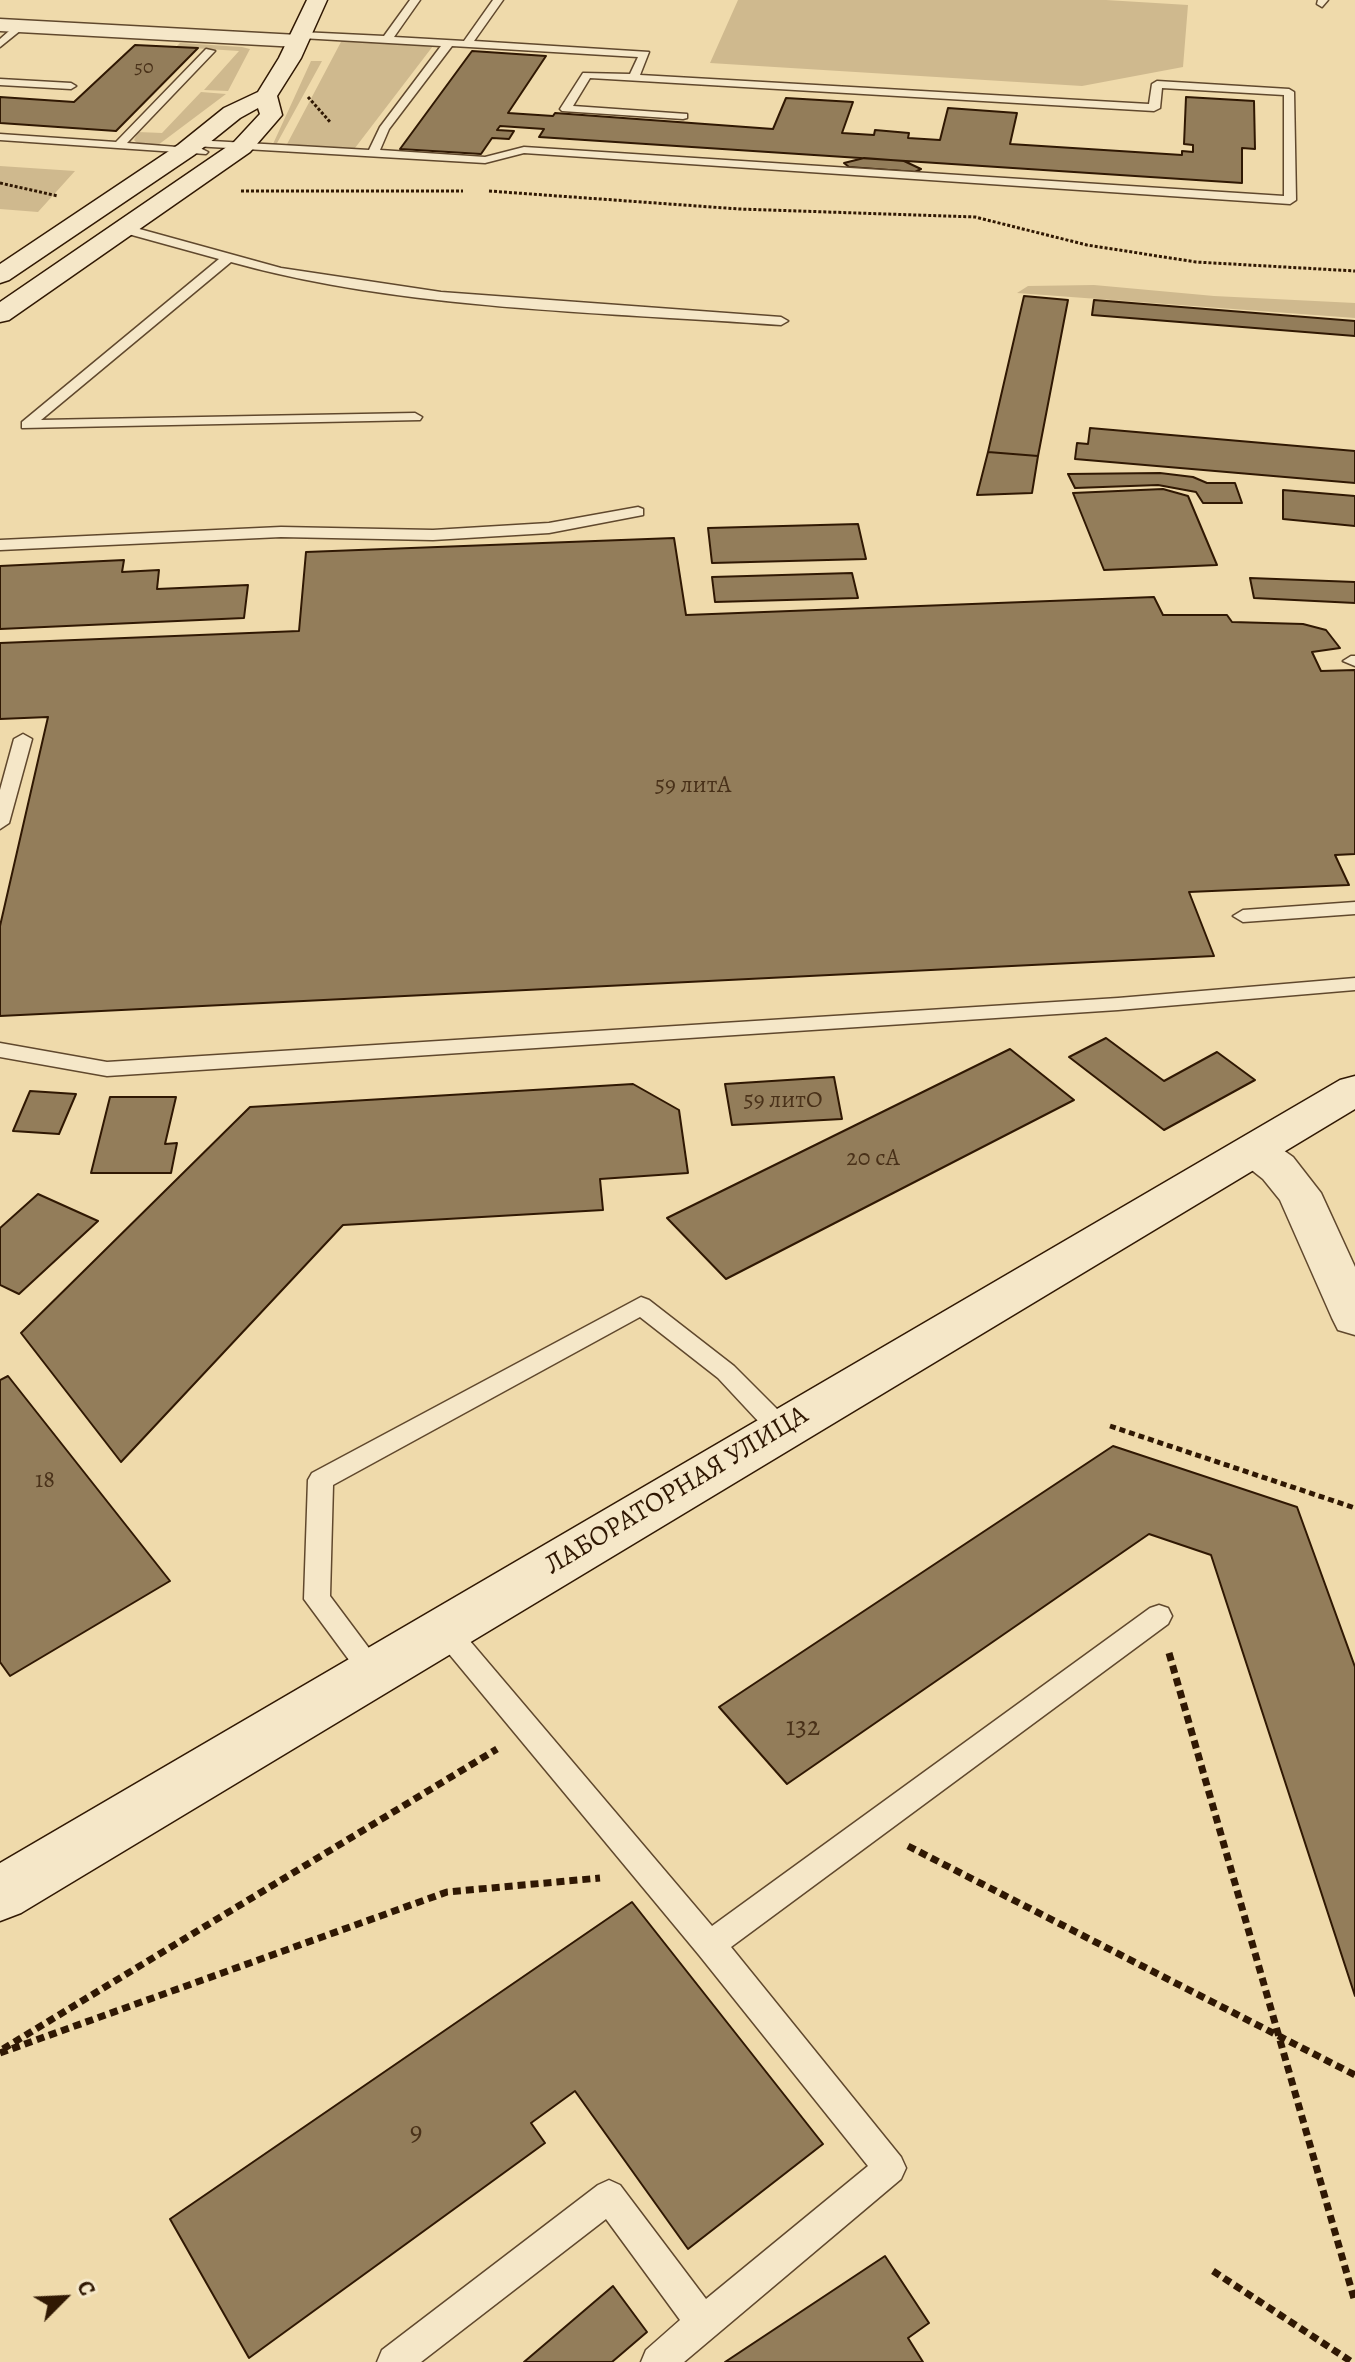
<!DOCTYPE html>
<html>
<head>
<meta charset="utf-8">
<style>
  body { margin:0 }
  #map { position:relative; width:1355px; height:2362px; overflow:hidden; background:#efdaab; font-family:Alegreya,serif }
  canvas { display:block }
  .north { position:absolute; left:24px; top:2258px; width:80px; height:80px; -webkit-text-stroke:6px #f5e7c8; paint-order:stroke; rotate:66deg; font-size:22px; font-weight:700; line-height:32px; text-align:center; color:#301803 }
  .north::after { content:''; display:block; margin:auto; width:28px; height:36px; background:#301803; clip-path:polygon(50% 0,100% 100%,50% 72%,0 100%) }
</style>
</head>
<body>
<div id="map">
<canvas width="1355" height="2362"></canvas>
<div class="north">С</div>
</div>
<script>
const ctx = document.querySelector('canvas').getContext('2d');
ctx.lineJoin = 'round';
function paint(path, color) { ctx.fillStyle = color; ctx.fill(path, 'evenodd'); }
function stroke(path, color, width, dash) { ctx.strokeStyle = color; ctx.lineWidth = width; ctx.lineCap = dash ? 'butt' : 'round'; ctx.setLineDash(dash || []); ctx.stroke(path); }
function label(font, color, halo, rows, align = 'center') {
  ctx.font = font + ' Alegreya,serif'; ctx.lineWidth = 8; ctx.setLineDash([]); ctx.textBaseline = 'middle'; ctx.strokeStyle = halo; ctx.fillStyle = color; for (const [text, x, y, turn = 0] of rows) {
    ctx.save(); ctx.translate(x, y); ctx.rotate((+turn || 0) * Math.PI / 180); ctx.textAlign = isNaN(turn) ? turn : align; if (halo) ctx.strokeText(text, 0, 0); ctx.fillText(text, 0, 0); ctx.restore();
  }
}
paint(new Path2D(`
  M 738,0 L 1106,0 L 1188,5 L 1183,67 L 1082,86 L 710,63 Z
  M 342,40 L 433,46 L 355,148 L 286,146 Z
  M 180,43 L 242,47 L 250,49 L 228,91 L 204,90 L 239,51 L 176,47 Z
  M 311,61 L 322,61 L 276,145 L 273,144 Z
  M 201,92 L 226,94 L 158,145 L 137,143 L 134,140 L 138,132 L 162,133 Z
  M 0,166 L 75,171 L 38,212 L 0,209 Z
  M 1094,285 L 1214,296 L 1355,303 L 1355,318 L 1017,293 L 1028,286 Z`), '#cfb98e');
const building = new Path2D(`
  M 135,45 L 198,48 L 116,131 L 0,123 L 0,97 L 74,102 Z
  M 472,51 L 546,56 L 508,113 L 553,116 L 555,113 L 773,129 L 786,98 L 853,102 L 842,133 L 874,135 L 875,130 L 909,133 L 908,138 L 940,140 L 948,108 L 1017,113 L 1010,144 L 1182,155 L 1182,151 L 1193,152 L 1193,145 L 1184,144 L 1186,97 L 1254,101 L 1255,149 L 1242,148 L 1242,183 L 539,137 L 544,129 L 500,126 L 497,130 L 514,131 L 509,139 L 492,138 L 481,154 L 400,149 Z
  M 864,158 L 904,161 L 921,169 L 915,172 L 849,167 L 844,163 Z
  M 1024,296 L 1068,300 L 1038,456 L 988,452 Z
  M 1094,300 L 1355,321 L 1355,336 L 1092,315 Z
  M 1090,428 L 1355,451 L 1355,483 L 1075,459 L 1077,443 L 1088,444 Z
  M 988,452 L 1038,456 L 1032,493 L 977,495 Z
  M 1160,473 L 1193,477 L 1207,483 L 1235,483 L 1242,503 L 1203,503 L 1196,492 L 1158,485 L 1075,488 L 1068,474 Z
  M 1163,489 L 1188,496 L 1217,565 L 1104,570 L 1073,493 Z
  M 1283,490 L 1355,496 L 1355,526 L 1283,519 Z
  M 858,524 L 866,559 L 712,563 L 708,528 Z
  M 674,538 L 686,615 L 1154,597 L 1163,615 L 1227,615 L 1232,622 L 1303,624 L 1326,630 L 1340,648 L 1312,652 L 1321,671 L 1355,670 L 1355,854 L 1335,855 L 1349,885 L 1189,892 L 1214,956 L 0,1016 L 0,926 L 48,717 L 0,719 L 0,643 L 299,631 L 306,552 Z
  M 124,560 L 122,572 L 159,570 L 157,589 L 248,585 L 244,618 L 0,629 L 0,566 Z
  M 852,573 L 858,598 L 715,602 L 712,577 Z
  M 1250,578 L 1355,582 L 1355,603 L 1254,598 Z
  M 1106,1038 L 1164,1081 L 1217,1052 L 1255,1080 L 1164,1130 L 1069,1057 Z
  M 1010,1049 L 1074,1100 L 726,1279 L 667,1218 Z
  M 834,1077 L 842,1119 L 732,1125 L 725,1084 Z
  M 633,1084 L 679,1110 L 688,1173 L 600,1179 L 603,1210 L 343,1225 L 121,1462 L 21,1333 L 250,1107 Z
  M 30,1091 L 76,1094 L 59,1134 L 13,1131 Z
  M 110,1097 L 176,1097 L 165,1144 L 177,1143 L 171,1173 L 91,1173 Z
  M 38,1194 L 98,1221 L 19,1294 L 0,1285 L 0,1228 Z
  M 8,1376 L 170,1581 L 10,1676 L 0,1662 L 0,1380 Z
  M 1113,1446 L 1297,1507 L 1355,1667 L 1355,1996 L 1211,1555 L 1149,1534 L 787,1784 L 719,1707 Z
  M 632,1902 L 823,2144 L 688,2249 L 575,2091 L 531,2123 L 545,2143 L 249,2358 L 170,2219 Z
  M 885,2256 L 929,2323 L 908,2338 L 923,2362 L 725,2362 Z
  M 613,2286 L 647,2332 L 612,2362 L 524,2362 Z`);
paint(building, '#937d5a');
stroke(building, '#301803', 2);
const lane = new Path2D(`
  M 410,0 L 420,0 L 394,37 L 464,41 L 493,0 L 503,0 L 474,41 L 649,52 L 640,75 L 1149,104 L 1152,84 L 1157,81 L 1289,89 L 1294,92 L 1296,200 L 1290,204 L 524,153 L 485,163 L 194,146 L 188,143 L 194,140 L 369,150 L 380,127 L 441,46 L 301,38 L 296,35 L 301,32 L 384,36 ZM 452,46 L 638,57 L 630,74 L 583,73 L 560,109 L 562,111 L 683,119 L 687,118 L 687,114 L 573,106 L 590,78 L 1154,111 L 1160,108 L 1162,88 L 1284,95 L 1284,196 L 524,147 L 485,157 L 380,150 L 389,129 Z
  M 1318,0 L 1328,0 L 1322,7 L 1317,4 Z
  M 17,24 L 26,26 L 0,47 L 0,39 Z
  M 206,49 L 215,51 L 127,143 L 202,149 L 208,152 L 206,154 L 0,140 L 0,134 L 116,142 Z
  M 0,79 L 71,83 L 76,86 L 71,89 L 0,85 Z
  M 125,225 L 281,268 L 441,292 L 781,317 L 788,321 L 781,325 C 603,312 402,310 231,262 L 41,420 L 415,413 L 422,417 L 420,420 L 22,428 L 22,422 L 219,259 L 121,232 L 119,229 Z
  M 638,507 L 643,509 L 643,515 L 549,533 L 433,540 L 281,537 L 0,550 L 0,540 L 281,527 L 433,530 L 549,523 Z
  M 1351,656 L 1355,656 L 1355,666 L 1343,661 Z
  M 23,734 L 32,739 L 9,823 L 0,829 L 0,790 L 14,739 Z
  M 1355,902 L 1355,914 L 1243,922 L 1233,916 L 1243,910 Z
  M 1355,978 L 1355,990 L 1118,1010 L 107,1076 L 0,1057 L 0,1043 L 107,1062 L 1118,998 Z
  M 641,1297 L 649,1300 L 734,1366 L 790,1422 L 793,1429 L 790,1436 L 781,1438 L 772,1436 L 718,1378 L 640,1317 L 333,1485 L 330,1596 L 386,1671 L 383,1679 L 373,1682 L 363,1679 L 304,1599 L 308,1480 L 312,1473 Z
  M 1159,1605 L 1168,1608 L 1172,1616 L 1168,1624 L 731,1947 L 901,2157 L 906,2168 L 901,2179 L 684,2362 L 641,2362 L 646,2350 L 680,2320 L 606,2219 L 421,2362 L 377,2362 L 382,2350 L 598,2185 L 609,2180 L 620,2185 L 706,2299 L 868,2166 L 699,1955 L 435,1637 L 431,1629 L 435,1621 L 444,1618 L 453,1621 L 712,1926 L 1150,1608 Z`);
const street = new Path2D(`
  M 0,19 L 298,35 L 308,41 L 298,47 L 0,31 Z
  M 1254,1135 L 1269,1140 L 1293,1157 L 1321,1193 L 1355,1267 L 1355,1335 L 1338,1330 L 1332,1318 L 1280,1200 L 1263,1179 L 1239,1160 L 1232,1150 L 1239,1140 Z`);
const secondary = new Path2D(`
  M 307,0 L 327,0 L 301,58 L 277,96 L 282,115 L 250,152 L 9,320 L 0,322 L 0,302 L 234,142 L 260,114 L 258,108 L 240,118 L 194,155 L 9,280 L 0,283 L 0,264 L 178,145 L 224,108 L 258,92 L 279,58 Z
  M 1355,1076 L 1355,1109 L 21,1913 L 0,1921 L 0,1863 L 1340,1080 Z`);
stroke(lane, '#60482d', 3);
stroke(street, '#60482d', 3);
stroke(secondary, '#301803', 3);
stroke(new Path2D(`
  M 308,97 L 331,123
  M 0,183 L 58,196
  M 241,191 L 463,191
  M 489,191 L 739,209 L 975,217 L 1087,245 L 1196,262 L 1355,271`), '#301803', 3, [3, 2]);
stroke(new Path2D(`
  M 1110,1426 L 1355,1508`), '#301803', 5, [6, 4]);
stroke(new Path2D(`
  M 1169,1653 L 1355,2302
  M 908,1846 L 1355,2075
  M 3,2049 L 497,1749
  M 0,2053 L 447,1892 L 600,1878
  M 1213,2271 L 1352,2362`), '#301803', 7, [8, 5]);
paint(lane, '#f5e7c8');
paint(street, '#f5e7c8');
paint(secondary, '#f5e7c8');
label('20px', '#493119', null, [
  ["50",144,68]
]);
label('24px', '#493119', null, [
  ["59 литА",693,786],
  ["59 литО",783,1101],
  ["20 сА",873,1159],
  ["18",45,1481]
]);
label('28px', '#301803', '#f5e7c8', [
  ["ЛАБОРАТОРНАЯ УЛИЦА",677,1491,-31]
]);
label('28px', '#493119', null, [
  ["132",803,1728],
  ["9",416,2133]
]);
</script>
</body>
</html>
